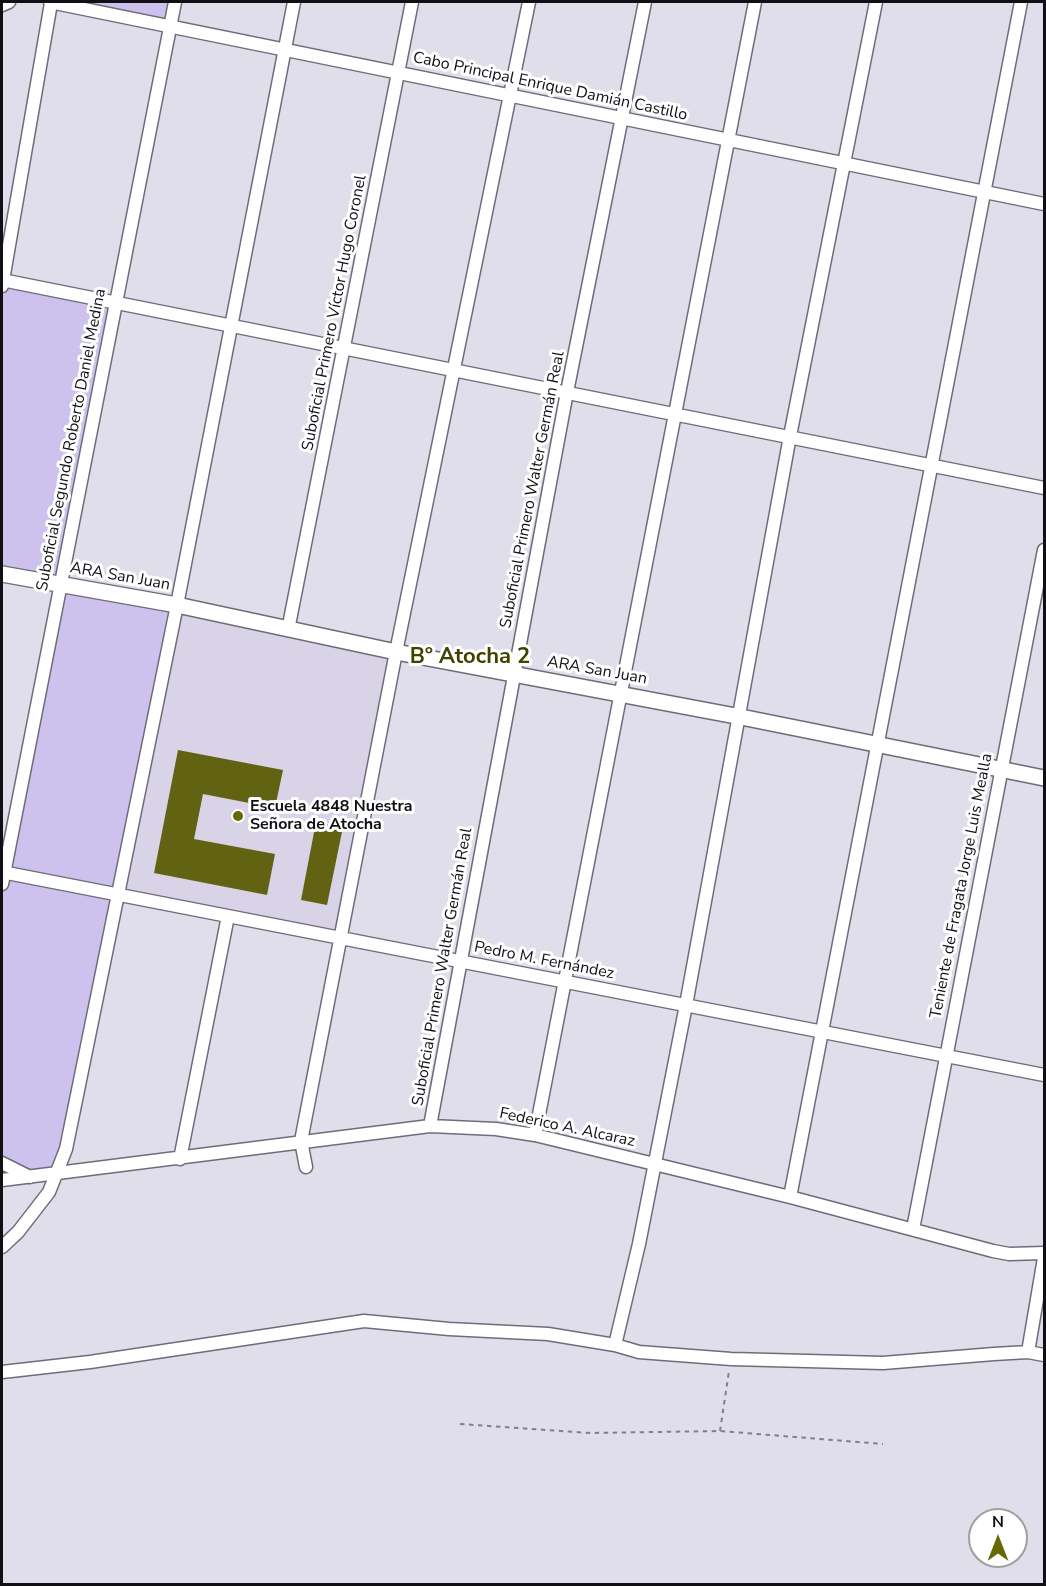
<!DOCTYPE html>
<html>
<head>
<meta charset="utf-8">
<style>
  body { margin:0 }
  #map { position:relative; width:1046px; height:1586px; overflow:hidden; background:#e1deeb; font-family:"Nunito Sans",sans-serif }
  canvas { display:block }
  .frame { position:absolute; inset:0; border:3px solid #100f13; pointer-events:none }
  .north { position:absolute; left:968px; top:1508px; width:60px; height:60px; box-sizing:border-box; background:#fff; border:2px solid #9f9fa1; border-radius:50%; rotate:0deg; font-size:16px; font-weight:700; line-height:24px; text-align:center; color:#100f13 }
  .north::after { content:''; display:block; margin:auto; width:21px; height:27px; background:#676804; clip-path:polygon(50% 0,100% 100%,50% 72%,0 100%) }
</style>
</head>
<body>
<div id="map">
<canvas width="1046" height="1586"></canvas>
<div class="frame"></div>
<div class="north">N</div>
</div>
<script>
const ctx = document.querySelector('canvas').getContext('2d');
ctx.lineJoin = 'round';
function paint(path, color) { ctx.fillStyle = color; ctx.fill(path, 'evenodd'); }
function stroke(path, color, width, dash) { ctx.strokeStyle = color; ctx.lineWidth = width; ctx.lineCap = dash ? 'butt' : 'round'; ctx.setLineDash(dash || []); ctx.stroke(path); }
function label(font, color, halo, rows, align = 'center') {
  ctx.font = font + ' "Nunito Sans",sans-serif'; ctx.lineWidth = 6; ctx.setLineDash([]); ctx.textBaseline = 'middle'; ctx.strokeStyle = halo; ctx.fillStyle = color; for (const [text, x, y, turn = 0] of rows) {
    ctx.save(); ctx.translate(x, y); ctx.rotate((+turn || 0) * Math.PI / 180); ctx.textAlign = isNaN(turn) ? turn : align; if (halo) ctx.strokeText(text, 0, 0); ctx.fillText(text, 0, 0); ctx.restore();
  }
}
paint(new Path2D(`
  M 180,609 L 392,654 L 341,938 L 118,893 Z`), '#d8d3e7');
paint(new Path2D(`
  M 50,2 L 174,2 L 171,28 Z
  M 4,282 L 113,305 L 60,583 L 2,573 L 2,294 Z
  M 61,585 L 177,605 L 56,1173 L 30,1177 L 2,1163 L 2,884 Z`), '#cdc2ee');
paint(new Path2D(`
  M 178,750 L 283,770 L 275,808 L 203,794 L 194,839 L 275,854 L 267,895 L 154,873 Z
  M 316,822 L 343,827 L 327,905 L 301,900 Z`), '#626312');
const minor = new Path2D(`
  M 50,2 L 1044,204
  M 2,5 L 9,2
  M 2,280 L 1044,488
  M 2,286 L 51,3
  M 288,630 L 412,2
  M 2,872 L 1044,1075
  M 2,884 L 175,2
  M 430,1126 L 567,392 L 645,2
  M 535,1135 L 755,2
  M 180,1159 L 228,916
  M 2,1163 L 30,1177
  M 306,1167 L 301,1141 L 396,652 L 529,2
  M 2,1180 L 430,1126 L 496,1129 L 535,1135 L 790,1197 L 993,1251 L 1009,1254 L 1044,1253
  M 790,1197 L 1021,2
  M 913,1229 L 1044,550
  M 2,1247 L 18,1232 L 49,1192 L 66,1149 L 177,605 L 294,2
  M 615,1345 L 639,1244 L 686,1005 L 790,436 L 876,2
  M 1028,1352 L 1044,1258
  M 2,1372 L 90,1362 L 364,1321 L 449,1329 L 548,1334 L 615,1345 L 639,1352 L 731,1359 L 883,1363 L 994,1354 L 1028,1352 L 1044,1355`);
const tertiary = new Path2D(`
  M 2,574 L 177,605 L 396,652 L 741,717 L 1044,778`);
stroke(minor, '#6f6c77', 15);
stroke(tertiary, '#6f6c77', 18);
stroke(new Path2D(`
  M 460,1424 L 590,1433 L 720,1431 L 883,1444
  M 720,1431 L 729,1371`), '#817f88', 2, [4.5, 4.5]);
stroke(minor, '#fff', 12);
stroke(tertiary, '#fff', 15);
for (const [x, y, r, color] of [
  [238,816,6,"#676804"]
]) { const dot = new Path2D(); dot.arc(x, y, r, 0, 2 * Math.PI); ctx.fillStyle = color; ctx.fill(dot); stroke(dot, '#fff', 2); }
label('16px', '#100f13', '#fff', [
  ["Cabo Principal Enrique Damián Castillo",550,87,12],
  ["Suboficial Primero Víctor Hugo Coronel",335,313,-79],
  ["Suboficial Segundo Roberto Daniel Medina",72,440,-79],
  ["Suboficial Primero Walter Germán Real",533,490,-79],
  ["ARA San Juan",120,577,10],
  ["ARA San Juan",597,671,10],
  ["Teniente de Fragata Jorge Luis Mealla",962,886,-79],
  ["Pedro M. Fernández",544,961,11],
  ["Suboficial Primero Walter Germán Real",443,967,-80],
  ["Federico A. Alcaraz",567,1128,12]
]);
label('bold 16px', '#100f13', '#fff', [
  ["Escuela 4848 Nuestra",250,807],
  ["Señora de Atocha",250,825]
], 'left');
label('bold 22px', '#414200', '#fff', [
  ["Bº Atocha 2",470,658]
]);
</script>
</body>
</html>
